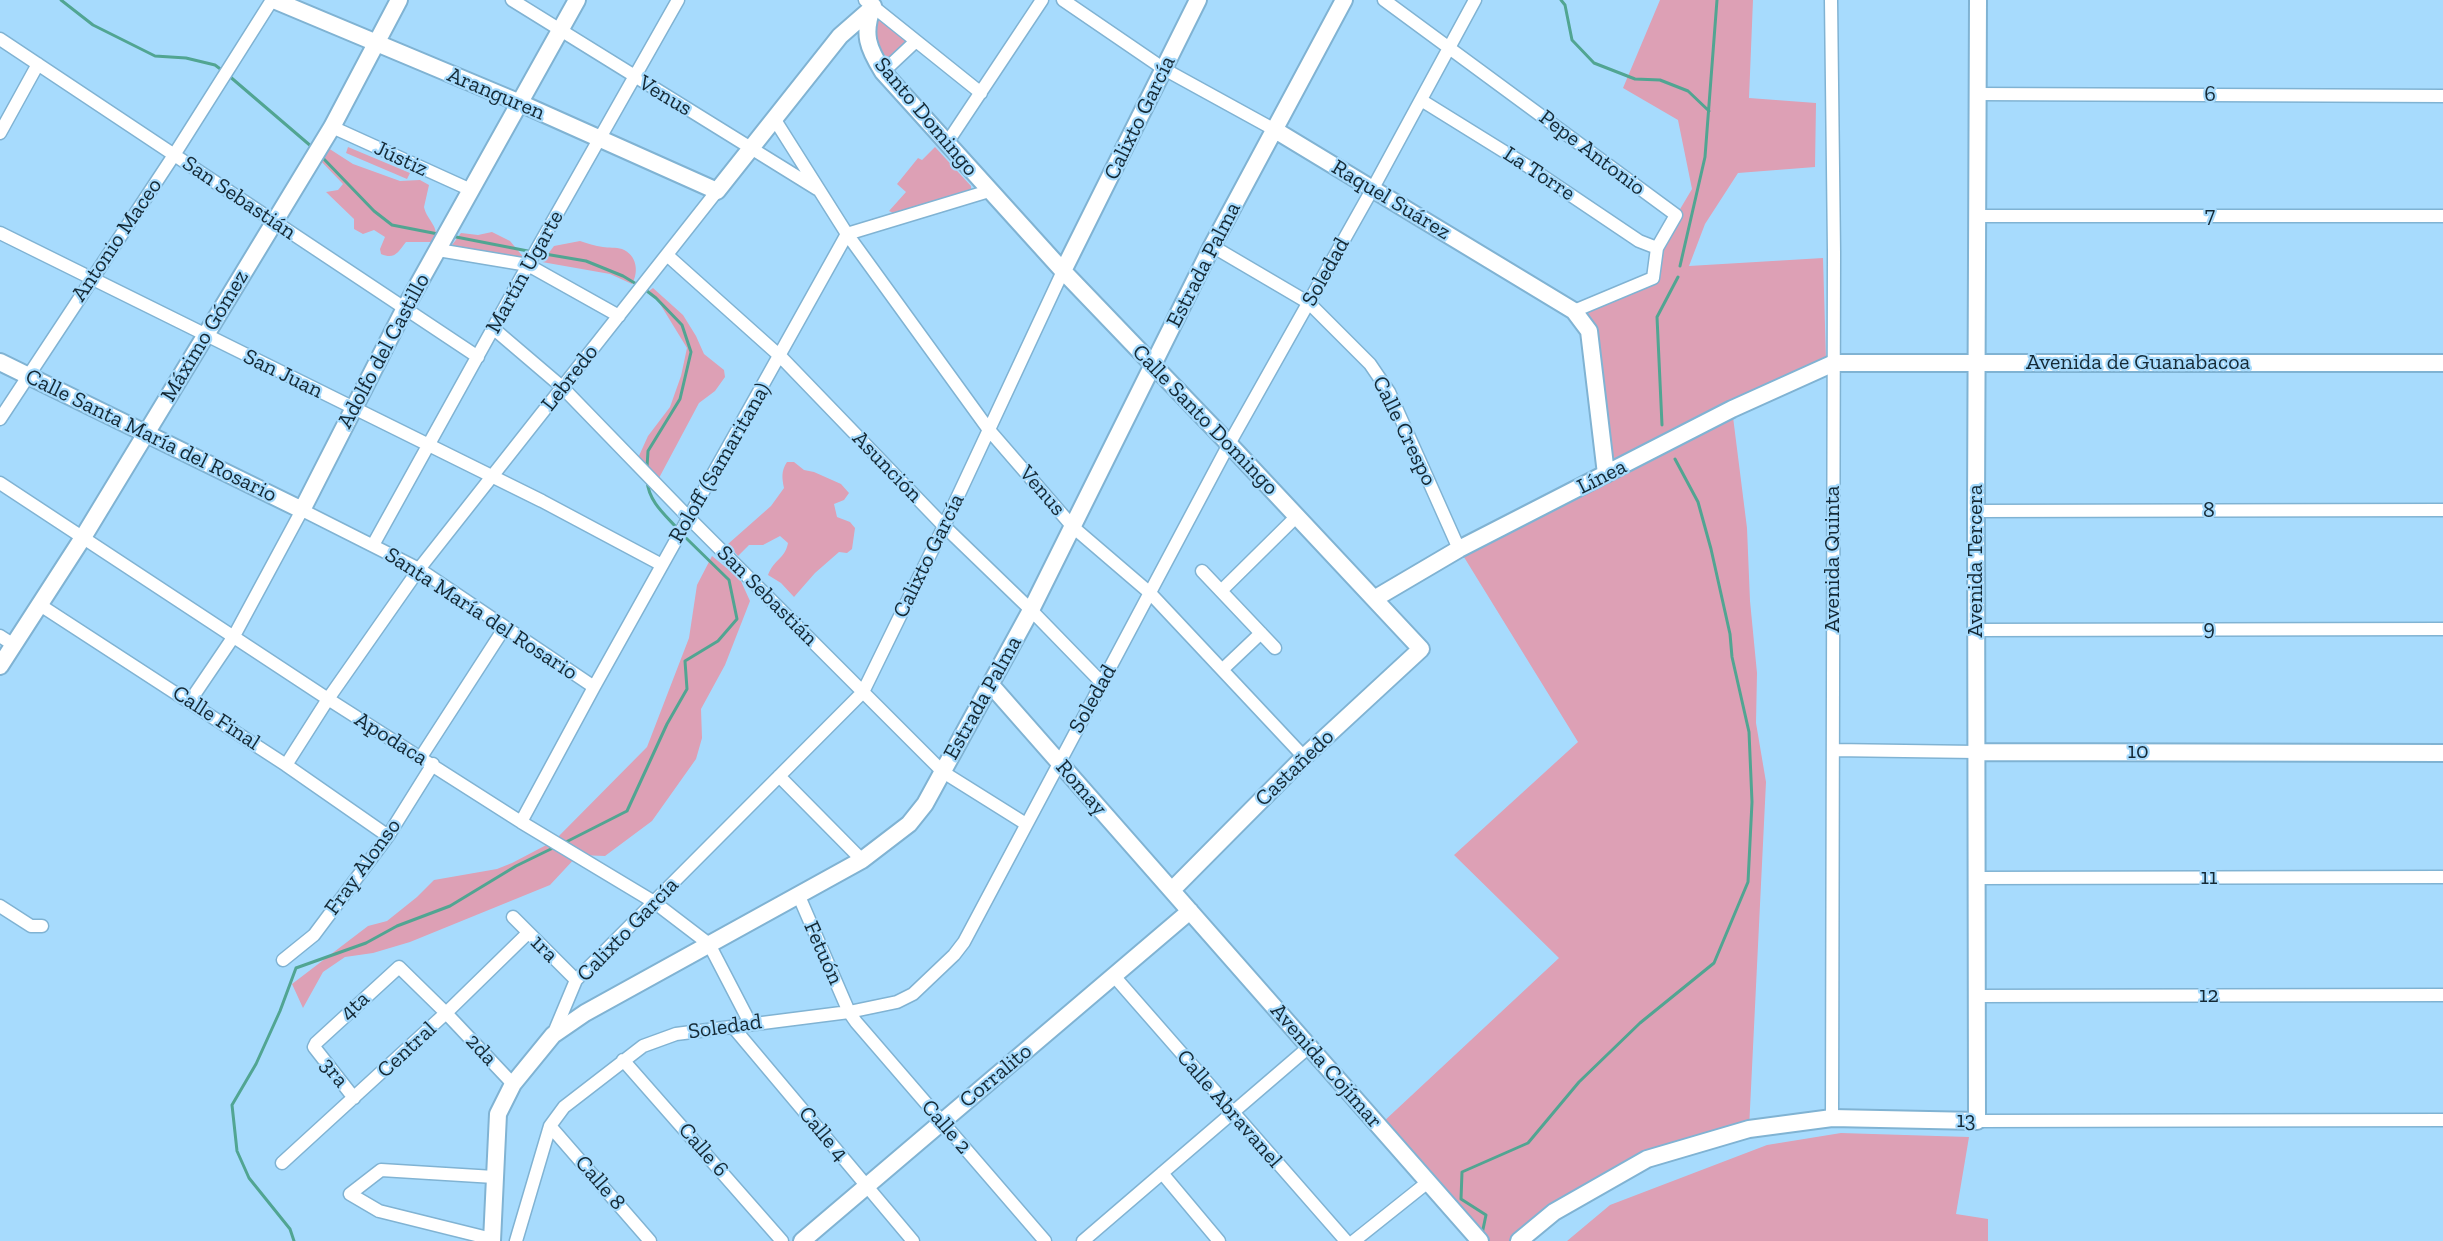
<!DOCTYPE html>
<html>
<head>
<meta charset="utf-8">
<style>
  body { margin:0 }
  canvas { display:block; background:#a7dbfd }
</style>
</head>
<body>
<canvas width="2443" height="1241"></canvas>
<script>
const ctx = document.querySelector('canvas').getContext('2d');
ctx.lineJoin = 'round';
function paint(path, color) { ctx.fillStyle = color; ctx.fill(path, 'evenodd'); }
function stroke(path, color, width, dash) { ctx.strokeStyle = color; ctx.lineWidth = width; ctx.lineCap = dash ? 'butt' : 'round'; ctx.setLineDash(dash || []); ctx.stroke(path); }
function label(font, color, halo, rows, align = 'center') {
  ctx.font = font + ' "Zilla Slab",serif'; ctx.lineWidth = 4.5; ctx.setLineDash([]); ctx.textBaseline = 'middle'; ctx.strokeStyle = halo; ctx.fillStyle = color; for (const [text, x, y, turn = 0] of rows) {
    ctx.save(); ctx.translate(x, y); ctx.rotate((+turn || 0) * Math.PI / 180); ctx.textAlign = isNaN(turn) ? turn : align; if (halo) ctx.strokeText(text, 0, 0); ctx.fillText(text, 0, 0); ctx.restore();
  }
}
paint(new Path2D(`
  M 1660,0 L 1753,0 L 1749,98 L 1816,103 L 1815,167 L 1738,173 L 1705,224 L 1689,266 L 1823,258 L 1826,360 L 1732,409 L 1747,528 L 1750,601 L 1757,673 L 1756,723 L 1766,782 L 1749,1129 L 1647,1159 L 1515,1241 L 1490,1241 L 1382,1123 L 1559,958 L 1454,855 L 1578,742 L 1459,549 L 1606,474 L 1593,330 L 1574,311 L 1653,278 L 1657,248 L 1692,189 L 1678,120 L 1623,88 Z
  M 878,18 L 907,42 L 884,65 L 873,33 Z
  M 325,146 L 353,164 L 400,181 L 420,180 L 429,185 L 424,207 C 427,221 441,227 434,242 L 406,242 C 398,252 395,260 381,254 L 380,249 L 385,237 L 374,230 L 363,234 L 354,229 L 354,219 L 326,192 L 338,190 L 343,184 L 318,158 Z
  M 348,147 L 410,173 L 407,179 L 346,153 Z
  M 935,147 L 971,186 L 971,192 L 893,213 L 889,211 L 906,192 L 897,184 L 918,158 L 922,160 Z
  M 492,232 L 510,241 L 525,259 L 452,245 L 461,233 L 478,235 Z
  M 580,241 C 587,243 595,246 603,247 C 608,248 616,247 622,249 C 637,255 639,272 632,284 L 610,274 L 542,262 L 554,246 Z
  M 653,288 L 683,315 L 696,336 L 704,354 L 724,370 L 725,377 L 715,391 L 699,403 L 659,478 L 638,458 L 648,436 L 670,407 L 681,376 L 687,348 L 657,299 L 649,291 Z
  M 787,462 L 794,462 L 804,470 L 814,472 L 841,484 L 849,493 L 844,500 L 834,504 L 837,517 L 850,522 L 855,528 L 852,549 L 847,553 L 839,552 L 815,573 L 794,597 L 781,583 L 768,575 C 774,559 785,559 788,543 L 780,536 L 763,545 L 749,545 L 738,556 L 728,544 L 771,506 L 784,488 C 782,478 781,471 787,462 Z
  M 712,556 L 740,579 L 750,601 L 725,665 L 701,709 L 702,738 L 696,759 L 652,821 L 605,856 L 578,855 L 550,885 L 410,942 L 373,953 L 345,957 L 323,972 L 303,1008 L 292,984 L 368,926 L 387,921 L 417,897 L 434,880 L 497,869 L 512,863 L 554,841 L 647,747 L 689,638 L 697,585 Z
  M 1841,1133 L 1969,1137 L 1956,1214 L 1988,1219 L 1988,1241 L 1567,1241 L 1610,1205 L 1767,1145 Z`), '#dda0b5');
stroke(new Path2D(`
  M 61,0 L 93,25 L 155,56 L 186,58 L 215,65 L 223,71
  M 1561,0 L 1565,5 L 1572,40 L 1594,63 L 1635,79 L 1660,80 L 1688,91 L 1709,111
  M 228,75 L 312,147
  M 321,156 L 374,211 L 392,225 L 438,234
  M 451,236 L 533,252
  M 539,253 L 586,261 L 623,276 L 638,285
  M 1680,266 L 1705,157 L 1717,0
  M 643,288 L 656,298 L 682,325 L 691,352 L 680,399 L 648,451 L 647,467
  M 1662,425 L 1657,317 L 1678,277
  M 647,481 C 649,501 663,513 676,527
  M 564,843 L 627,811 L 667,724 L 687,689 L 685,661 L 718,641 L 737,619 L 729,580 L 684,536
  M 1482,1234 L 1486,1215 L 1461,1199 L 1462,1172 L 1528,1143 L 1579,1082 L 1640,1023 L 1714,963 L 1748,882 L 1752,802 L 1749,732 L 1732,657 L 1730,634 L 1711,549 L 1698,502 L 1675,459
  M 294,1241 L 290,1229 L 249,1178 L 237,1151 L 232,1105 L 256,1064 L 280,1011 L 296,968 L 366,943 L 397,926 L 450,906 L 516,866 L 555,847`), '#51a592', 3);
const street = new Path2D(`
  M 512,0 L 817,189
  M 865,0 L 981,93
  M 1063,0 L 1164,69 L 1275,130
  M 1384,0 L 1676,215 L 1657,248 L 1653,278 L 1574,311
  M 1831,0 L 1834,252 L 1832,1118
  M 0,39 L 478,357
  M 883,72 L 916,41
  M 1978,94 L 2443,96
  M 1421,100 L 1529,167 L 1639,241 L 1657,248
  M 775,120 L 847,234 L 989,430 L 1073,527 L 1150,593 L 1304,757
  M 332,127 L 471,190
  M 0,133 L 38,64
  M 947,143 L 1042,0
  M 1977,216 L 2443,216
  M 0,233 L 542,501 L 662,565
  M 1212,246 L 1309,303 L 1370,364 L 1389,392 L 1459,549
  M 438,250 L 528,265 L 619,316
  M 667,255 L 781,357 L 944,526 L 1031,610 L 1102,683
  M 494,329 L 562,387 L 689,518 L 943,772 L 1026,824
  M 0,419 L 174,155 L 272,0
  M 0,483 L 328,699 L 521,822 L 654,902 L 709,944 L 750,1023
  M 1976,511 L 2443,510
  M 373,545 L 537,249 L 678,0
  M 1202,571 L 1275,648
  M 1221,591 L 1297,516
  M 40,605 L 286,765 L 388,836
  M 1976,630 L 2443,629
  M 0,636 L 14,645
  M 1223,669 L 1261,633
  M 190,701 L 234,636 L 302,510 L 419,569 L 594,687
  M 1833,750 L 1976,752
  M 421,757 L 505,627
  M 286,765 L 328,699 L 419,569 L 717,191
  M 779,776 L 862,860
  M 521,822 L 594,687 L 847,234 L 989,191
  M 1976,878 L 2443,877
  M 798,894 L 849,1012 L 856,1022 L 1045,1241
  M 0,906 L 31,926 L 42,926
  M 513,917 L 576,980
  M 283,960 L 314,935 L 388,836 L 433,764
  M 1114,976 L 1346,1241
  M 1976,996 L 2443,995
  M 733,1027 L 913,1241
  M 553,1035 L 576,980 L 863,692 L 944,526 L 1063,271
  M 623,1060 L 782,1241
  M 354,1098 L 314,1047 L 316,1043 L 399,967 L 446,1013 L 513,1084
  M 1977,1121 L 2443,1120
  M 550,1126 L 650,1241
  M 282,1163 L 446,1013 L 528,933
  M 1162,1173 L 1219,1241
  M 492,1239 L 379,1211 L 350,1194 L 381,1170 L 494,1177
  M 516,1241 L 550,1126 L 564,1107 L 643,1046 L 676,1034 L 849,1012 L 897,1002 L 913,994 L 954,955 L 964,942 L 1229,444 L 1373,188 L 1475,0
  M 1083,1241 L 1309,1047
  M 1354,1241 L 1428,1182`);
const secondary = new Path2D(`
  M 274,0 L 520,103 L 717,191 L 840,36 L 872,8
  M 873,6 C 862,34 868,48 883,72 L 1063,271 L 1229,444 L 1421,649 L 1304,757 L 1172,890
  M 1275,130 L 1574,311 L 1589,331 L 1606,474
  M 1063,271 L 1198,0
  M 0,362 L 302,510 L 405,308 L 577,0
  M 1374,599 L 1459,549 L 1732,409 L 1834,363 L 2443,363
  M 0,666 L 82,539 L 332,127 L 399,0
  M 991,685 L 1480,1241
  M 1976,752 L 2443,753
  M 492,1241 L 498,1114 L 513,1084 L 553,1035 L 585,1013 L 862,860 L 909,824 L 925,804 L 1031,610 L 1212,246 L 1344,0
  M 802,1241 L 1190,911
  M 1519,1241 L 1554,1212 L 1647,1159 L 1749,1129 L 1832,1118 L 1977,1121 L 1976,511 L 1978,0`);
stroke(street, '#80b3d3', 15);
stroke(secondary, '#80b3d3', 20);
stroke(street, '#fff', 12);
stroke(secondary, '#fff', 16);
label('22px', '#142935', '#a7dbfd', [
  ["Aranguren",496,94,23],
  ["6",2210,95],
  ["Venus",665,96,31],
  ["Santo Domingo",926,117,50],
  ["Calixto García",1140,118,-64],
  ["Pepe Antonio",1592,153,37],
  ["Jústiz",401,159,25],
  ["La Torre",1539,174,33],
  ["San Sebastián",239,198,34],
  ["Raquel Suárez",1391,200,31],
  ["7",2210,216],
  ["Antonio Maceo",117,240,-56],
  ["Estrada Palma",1204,265,-63],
  ["Martín Ugarte",525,272,-61],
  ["Soledad",1326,272,-61],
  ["Máximo Gómez",205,336,-59],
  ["Adolfo del Castillo",384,351,-62],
  ["Avenida de Guanabacoa",2138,363],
  ["San Juan",283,374,26],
  ["Lebredo",570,378,-52],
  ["Calle Santo Domingo",1205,420,46],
  ["Calle Crespo",1404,431,64],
  ["Calle Santa María del Rosario",151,436,26],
  ["Roloff (Samaritana)",720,463,-60],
  ["Asunción",887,467,46],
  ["Línea",1602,477,-27],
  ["Venus",1042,491,49],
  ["8",2209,511],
  ["Calixto García",929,556,-64],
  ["Avenida Quinta",1833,559,-90],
  ["Avenida Tercera",1976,561,-90],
  ["San Sebastián",767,596,45],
  ["Santa María del Rosario",481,614,33],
  ["9",2209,629],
  ["Estrada Palma",983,698,-61],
  ["Soledad",1093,699,-61],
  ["Calle Final",216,718,33],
  ["Apodaca",391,739,32],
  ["10",2138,752],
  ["Castañedo",1295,768,-44],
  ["Romay",1081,788,49],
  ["Fray Alonso",363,867,-54],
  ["11",2209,878],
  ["Calixto García",628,930,-46],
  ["1ra",544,949,45],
  ["Fetuón",823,953,66],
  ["12",2209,996],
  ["4ta",355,1006,-43],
  ["Soledad",725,1027,-8],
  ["Central",407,1050,-43],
  ["2da",481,1050,47],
  ["Avenida Cojímar",1326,1066,49],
  ["3ra",334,1073,51],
  ["Corralito",996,1076,-40],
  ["Calle Abravanel",1229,1109,49],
  ["13",1966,1121],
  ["Calle 2",946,1127,49],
  ["Calle 4",823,1134,50],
  ["Calle 6",703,1150,49],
  ["Calle 8",600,1183,49]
]);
</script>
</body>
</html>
